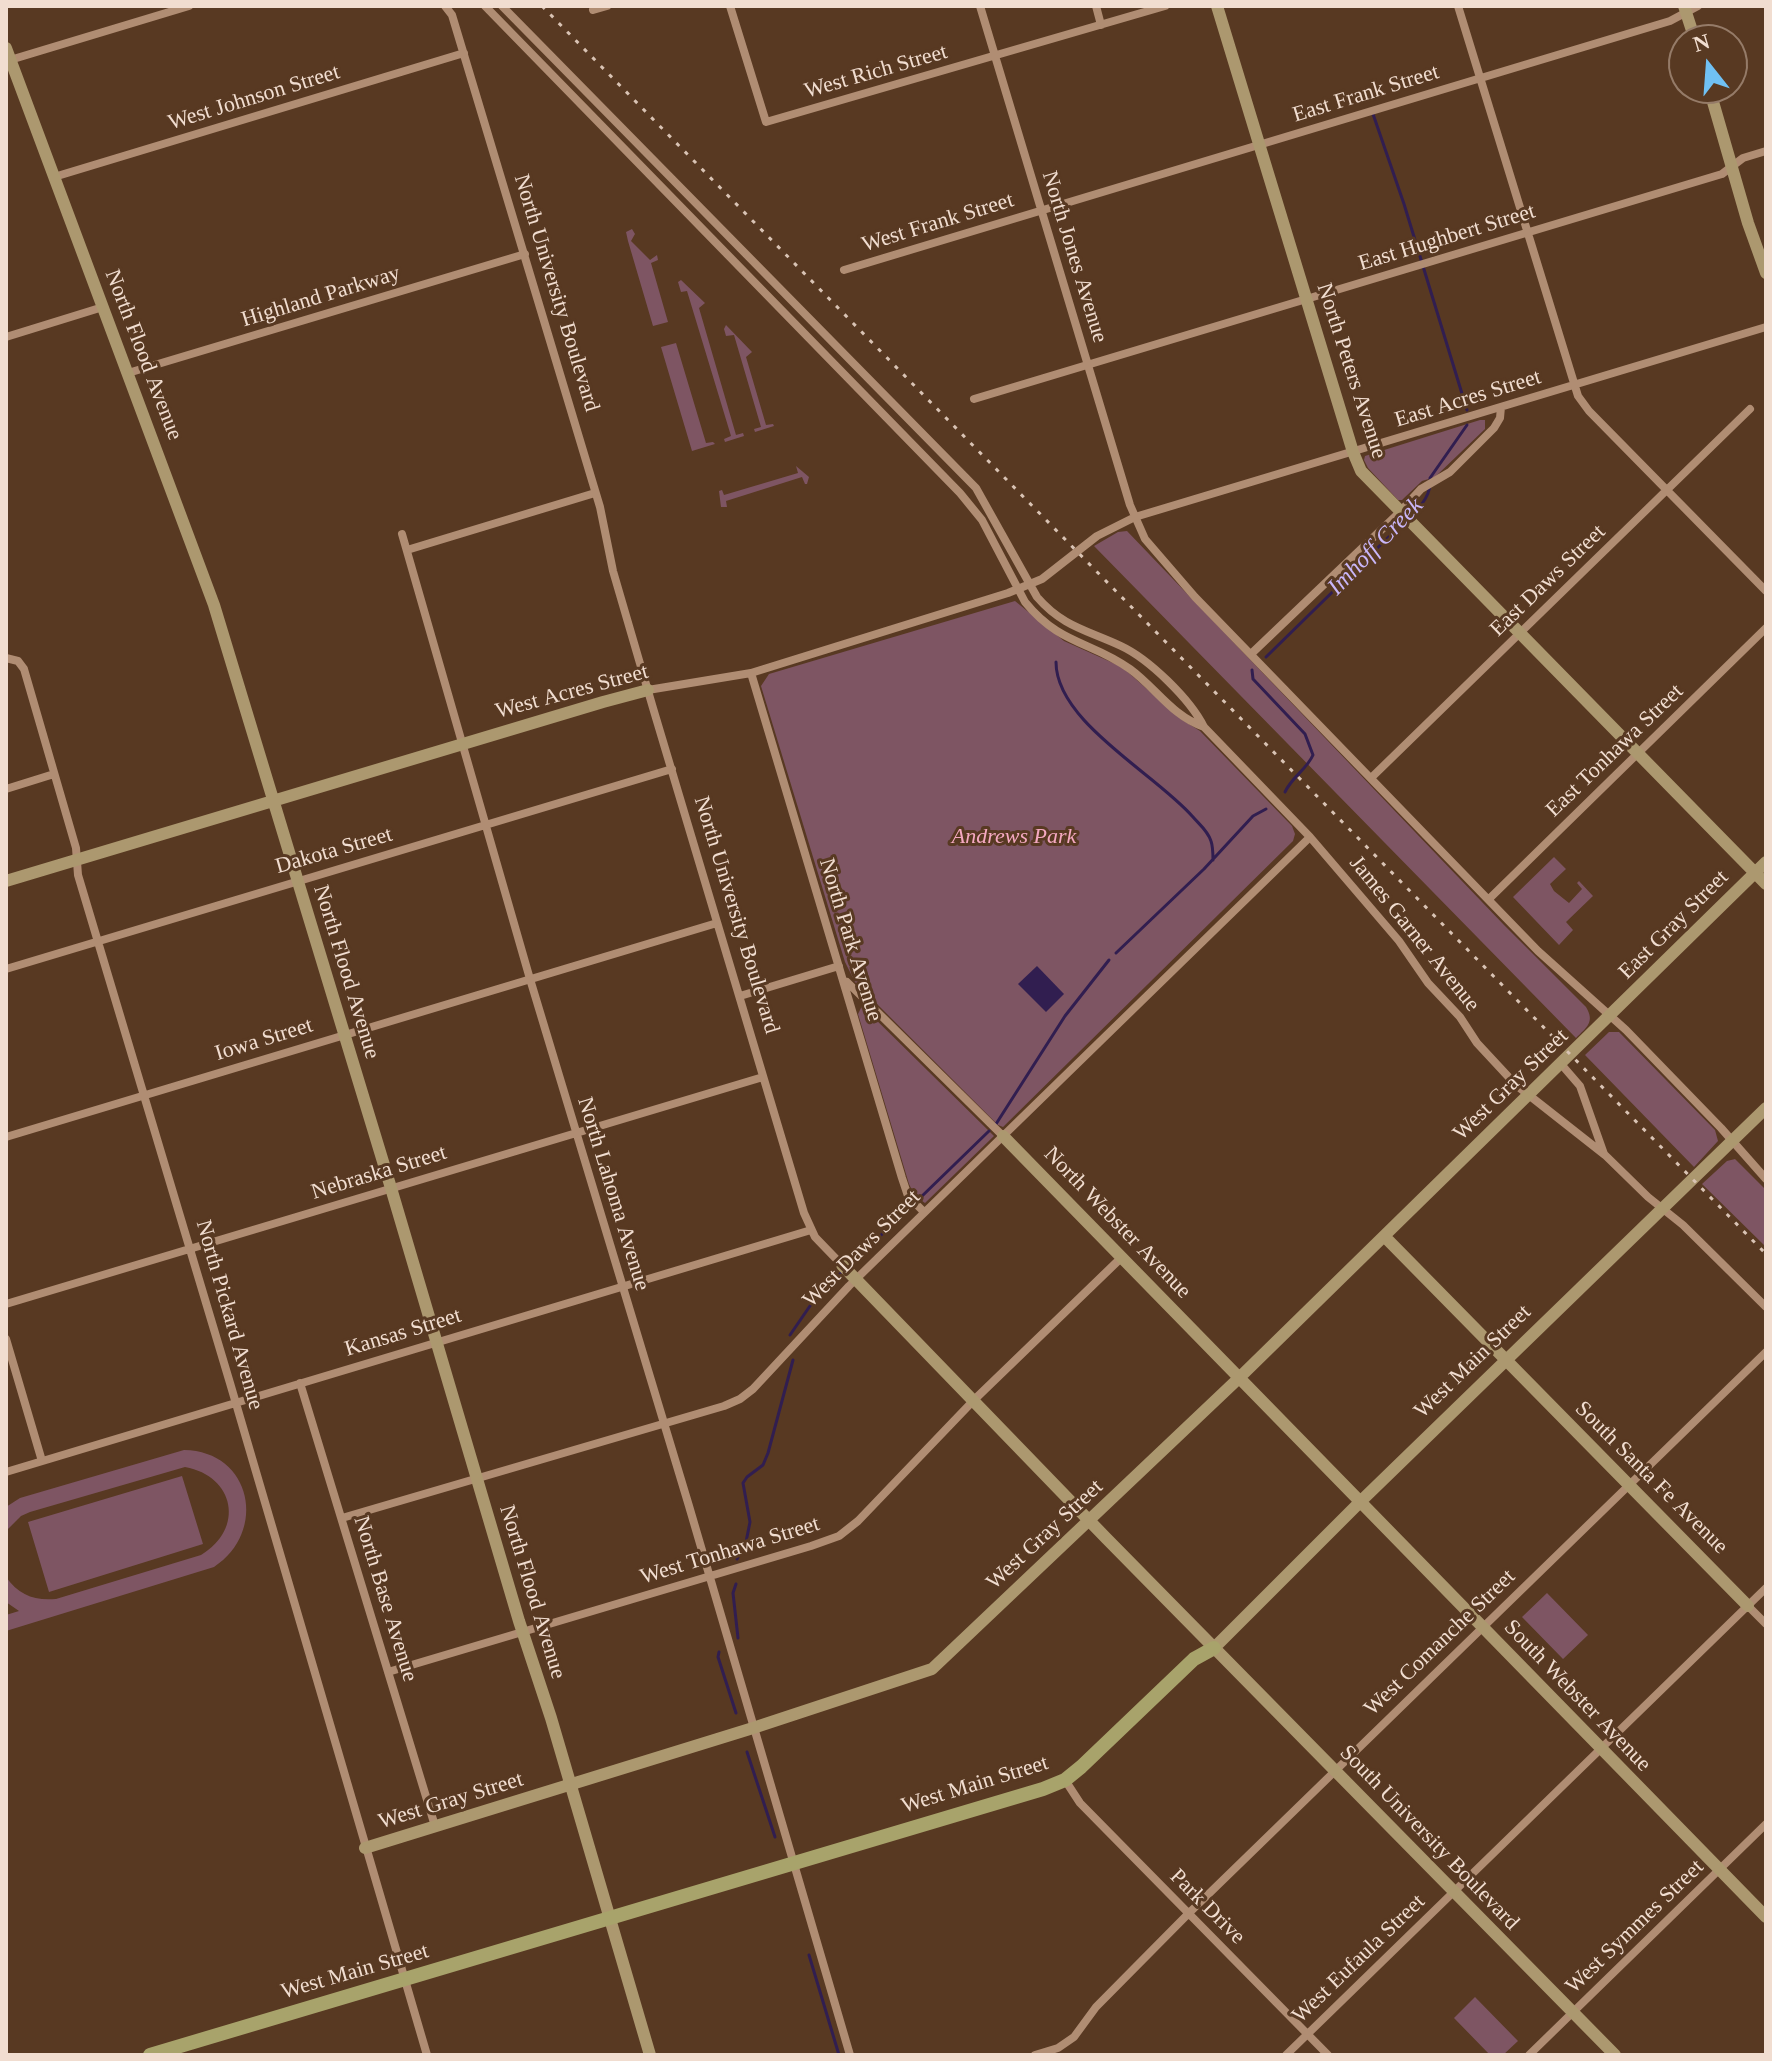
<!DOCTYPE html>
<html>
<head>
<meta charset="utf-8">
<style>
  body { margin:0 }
  #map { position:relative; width:1772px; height:2061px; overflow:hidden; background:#583922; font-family:Georgia,serif }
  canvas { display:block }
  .frame { position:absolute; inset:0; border:8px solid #f1ddd0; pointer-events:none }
  .north { position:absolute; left:1668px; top:24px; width:80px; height:80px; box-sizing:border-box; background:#583922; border:2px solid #957b68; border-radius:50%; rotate:343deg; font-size:22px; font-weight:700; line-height:32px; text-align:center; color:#f1ddd0 }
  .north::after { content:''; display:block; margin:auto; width:28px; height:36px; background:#70c1f4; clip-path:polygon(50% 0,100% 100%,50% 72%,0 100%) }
</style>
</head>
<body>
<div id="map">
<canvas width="1772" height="2061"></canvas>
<div class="frame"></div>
<div class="north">N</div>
</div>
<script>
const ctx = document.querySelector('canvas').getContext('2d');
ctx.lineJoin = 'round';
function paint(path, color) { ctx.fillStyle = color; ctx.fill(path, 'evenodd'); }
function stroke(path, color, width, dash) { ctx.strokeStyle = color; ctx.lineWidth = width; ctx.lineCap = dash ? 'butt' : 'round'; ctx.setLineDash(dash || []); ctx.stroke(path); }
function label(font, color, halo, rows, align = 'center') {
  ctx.font = font + ' Georgia,serif'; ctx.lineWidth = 6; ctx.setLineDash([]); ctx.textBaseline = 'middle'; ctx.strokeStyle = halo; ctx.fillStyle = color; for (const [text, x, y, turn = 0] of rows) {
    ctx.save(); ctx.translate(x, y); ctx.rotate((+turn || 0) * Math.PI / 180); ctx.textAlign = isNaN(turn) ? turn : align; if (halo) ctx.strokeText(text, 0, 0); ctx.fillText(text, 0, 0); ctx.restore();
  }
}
paint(new Path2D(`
  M 632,229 L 635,234 L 631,241 L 650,260 L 657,255 L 658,260 L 651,263 L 668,322 L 653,326 L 628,241 L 626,232 Z
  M 681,280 L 705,303 L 699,308 L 736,435 L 743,433 L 744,436 L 725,442 L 724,439 L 731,436 L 687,291 L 681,292 L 678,282 Z
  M 726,325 L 752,352 L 746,357 L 766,425 L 773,424 L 774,426 L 755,432 L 754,429 L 761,427 L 734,335 L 726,336 L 724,329 Z
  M 676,343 L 706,443 L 713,442 L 715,444 L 692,451 L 661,347 Z
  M 1480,420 L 1485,420 L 1485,429 L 1435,477 L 1422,481 L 1402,500 L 1398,500 L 1368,468 L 1364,460 L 1365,456 Z
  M 796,466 L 809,477 L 807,484 L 805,484 L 802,477 L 726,501 L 727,507 L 721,507 L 719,491 L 722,490 L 724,495 L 798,473 Z
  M 1127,531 L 1504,925 L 1586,1007 C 1595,1022 1587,1027 1576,1038 L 1094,546 L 1118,532 Z
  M 1015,601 L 1064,641 L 1122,667 L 1181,719 L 1200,731 L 1292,826 L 1295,834 L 1293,841 L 1003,1127 L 998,1125 L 855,982 L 845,962 L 761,686 L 769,674 Z
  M 1554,857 L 1566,869 L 1550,884 L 1554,891 L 1569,903 L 1582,889 L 1577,883 L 1579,881 L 1593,896 L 1566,922 L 1573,930 L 1559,945 L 1513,897 Z
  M 862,1006 L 994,1136 L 925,1203 L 915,1196 L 909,1184 L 858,1014 Z
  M 1609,1032 L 1619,1032 L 1715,1130 L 1718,1141 L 1694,1167 L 1585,1055 Z
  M 1735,1159 L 1766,1190 L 1766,1247 L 1702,1184 L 1727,1161 Z
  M 184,1450 C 252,1451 268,1532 214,1567 L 6,1631 L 6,1615 L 19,1611 L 6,1602 L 6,1577 C 19,1595 34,1601 56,1599 L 201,1555 C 245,1529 235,1476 185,1467 L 30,1512 L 21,1516 L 6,1531 L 6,1507 L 20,1498 Z
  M 182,1476 L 203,1544 L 49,1592 L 28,1522 Z
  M 1547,1593 L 1588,1635 L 1563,1659 L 1522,1617 Z
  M 1475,1997 L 1518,2041 L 1503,2055 L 1490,2055 L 1454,2018 Z`), '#7e5563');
paint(new Path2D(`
  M 1037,966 L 1064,994 L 1046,1012 L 1018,984 Z`), '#311e50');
stroke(new Path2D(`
  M 1373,114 L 1404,204 L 1467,410
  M 1412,515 C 1422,505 1432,493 1430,478 L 1467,425
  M 1266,657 L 1406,520
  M 1056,662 C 1056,722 1156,774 1193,817 C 1199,824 1208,831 1211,841 C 1213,847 1213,854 1213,860
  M 1252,670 L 1253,679 L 1305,734 L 1313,755 C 1307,769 1292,777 1285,792
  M 1116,953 L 1204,869 L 1253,816 L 1266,809
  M 996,1124 L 1065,1016 L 1109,960
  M 920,1198 L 989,1131
  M 849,1265 L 910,1208
  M 790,1335 L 812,1303 L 844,1270
  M 737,1559 L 746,1542 L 750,1522 L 743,1483 L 747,1477 L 763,1465 L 768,1453 L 793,1360
  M 736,1584 L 733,1593 L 738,1638
  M 719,1652 L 718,1657 L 736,1713
  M 747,1752 L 775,1837
  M 809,1955 L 839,2055`), '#311e50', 3);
stroke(new Path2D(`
  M 445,6 L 452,15 L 600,507 L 613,571 L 653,708 L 804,1213 L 815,1237 L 842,1265
  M 485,6 L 960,493 L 982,520 L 1025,602 C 1060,645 1091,641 1130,669 C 1156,688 1172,716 1204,727
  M 502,6 L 976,488 L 1037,597 C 1063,627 1087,630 1121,646 C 1149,659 1190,699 1204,727 L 1310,837 L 1399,941 L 1428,983 L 1460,1017 L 1477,1043 L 1516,1085 L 1605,1155 L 1648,1197 L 1683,1225 L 1766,1307
  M 730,6 L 766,122 L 1165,6
  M 980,6 L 1130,505 L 1145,539 L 1195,597 L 1538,951 L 1626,1030 L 1721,1128 L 1766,1179
  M 1096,6 L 1101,25
  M 1458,6 L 1578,396 L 1589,411 L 1766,591
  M 593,10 L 607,6
  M 10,60 L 189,6
  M 54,177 L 464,53
  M 844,270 L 1670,21 L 1698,6
  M 6,337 L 103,307
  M 128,373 L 525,254
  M 974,399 L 1722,174 L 1743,158 L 1766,151
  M 402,534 L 530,979 L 689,1506 L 850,2055
  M 407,550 L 595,493
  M 1251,654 L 1400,512 L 1421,489 L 1450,472 L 1494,428 L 1500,418 L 1501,407
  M 6,658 L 18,661 L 24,669 L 76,848 L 78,875 L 230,1383 L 427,2055
  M 751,673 L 902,1178 L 908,1196 L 924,1212
  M 648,690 L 751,673 L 1008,593 L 1042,579 L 1097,536 L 1135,517 L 1766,327
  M 1371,778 L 1750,409
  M 6,789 L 54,774
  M 1489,899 L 1766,628
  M 6,969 L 672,769
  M 847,982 L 1003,1136
  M 740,996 L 839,966
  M 1561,1064 L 1580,1086 L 1604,1154
  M 6,1137 L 717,923
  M 6,1304 L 763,1077
  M 6,1339 L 42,1461
  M 300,1383 L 435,1826
  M 6,1472 L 811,1230
  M 342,1518 L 724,1406 L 740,1399 L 753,1389 L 849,1286 L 1310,837
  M 1748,1606 L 1766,1624
  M 388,1672 L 811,1546 L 839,1536 L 858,1521 L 974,1400 L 1122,1257
  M 1065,1780 L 1080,1803 L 1328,2055
  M 1035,2055 L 1058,2048 L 1074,2037 L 1096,2007 L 1188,1914 L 1766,1352
  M 1286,2055 L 1766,1588
  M 1529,2055 L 1766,1824`), '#b08d73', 8);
stroke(new Path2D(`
  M 1217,6 L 1353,452 L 1361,471 L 1766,884
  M 1684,6 L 1695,40
  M 6,48 L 214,605 L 391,1188 L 519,1621 L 551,1718 L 650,2055
  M 1709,88 L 1748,223 L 1766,273
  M 6,881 L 603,702 L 648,690
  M 1003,1136 L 1766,1917
  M 1384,1236 L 1748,1606
  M 842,1265 L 1106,1538 L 1615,2055
  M 1214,1648 L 1361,1501 L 1766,1108
  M 365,1848 L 753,1728 L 932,1669 L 1239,1378 L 1766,862`), '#ac986f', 12);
stroke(new Path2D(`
  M 150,2055 L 1043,1789 L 1065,1780 L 1081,1767 L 1194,1659 L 1214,1648`), '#a8a36b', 14);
stroke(new Path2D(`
  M 542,6 L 1766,1254`), '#d9c3b4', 3, [4, 8]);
label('22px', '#f1ddd0', '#583922', [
  ["West Rich Street",876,72,-16],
  ["East Frank Street",1366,94,-17],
  ["West Johnson Street",254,98,-17],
  ["West Frank Street",938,223,-17],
  ["East Hughbert Street",1447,238,-17],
  ["North Jones Avenue",1074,257,73],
  ["North University Boulevard",556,293,73],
  ["Highland Parkway",321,297,-17],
  ["North Flood Avenue",143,355,69],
  ["North Peters Avenue",1351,371,72],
  ["East Acres Street",1468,399,-17],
  ["East Daws Street",1548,581,-44],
  ["West Acres Street",572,692,-15],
  ["East Tonhawa Street",1615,751,-44],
  ["Dakota Street",334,851,-16],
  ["North University Boulevard",736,915,73],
  ["East Gray Street",1674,925,-45],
  ["James Garner Avenue",1414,934,51],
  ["North Park Avenue",850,940,73],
  ["North Flood Avenue",346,972,73],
  ["Iowa Street",264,1040,-17],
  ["West Gray Street",1511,1085,-44],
  ["Nebraska Street",379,1173,-17],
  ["North Lahoma Avenue",613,1194,73],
  ["North Webster Avenue",1117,1223,46],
  ["West Daws Street",862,1249,-45],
  ["North Pickard Avenue",229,1315,74],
  ["Kansas Street",403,1333,-17],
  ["West Main Street",1473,1362,-44],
  ["South Santa Fe Avenue",1651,1478,45],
  ["West Gray Street",1045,1535,-43],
  ["West Tonhawa Street",730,1551,-17],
  ["North Flood Avenue",532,1592,73],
  ["North Base Avenue",385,1599,73],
  ["West Comanche Street",1440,1643,-44],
  ["South Webster Avenue",1577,1696,46],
  ["West Main Street",975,1785,-17],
  ["West Gray Street",451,1801,-17],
  ["South University Boulevard",1429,1838,46],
  ["Park Drive",1207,1907,45],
  ["West Symmes Street",1635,1927,-44],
  ["West Eufaula Street",1359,1959,-44],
  ["West Main Street",355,1972,-16]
]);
label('italic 22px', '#f5a9c2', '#583922', [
  ["Andrews Park",1014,837]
]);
label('italic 24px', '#c9b6f8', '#583922', [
  ["Imhoff Creek",1376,547,-46]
]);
</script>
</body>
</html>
